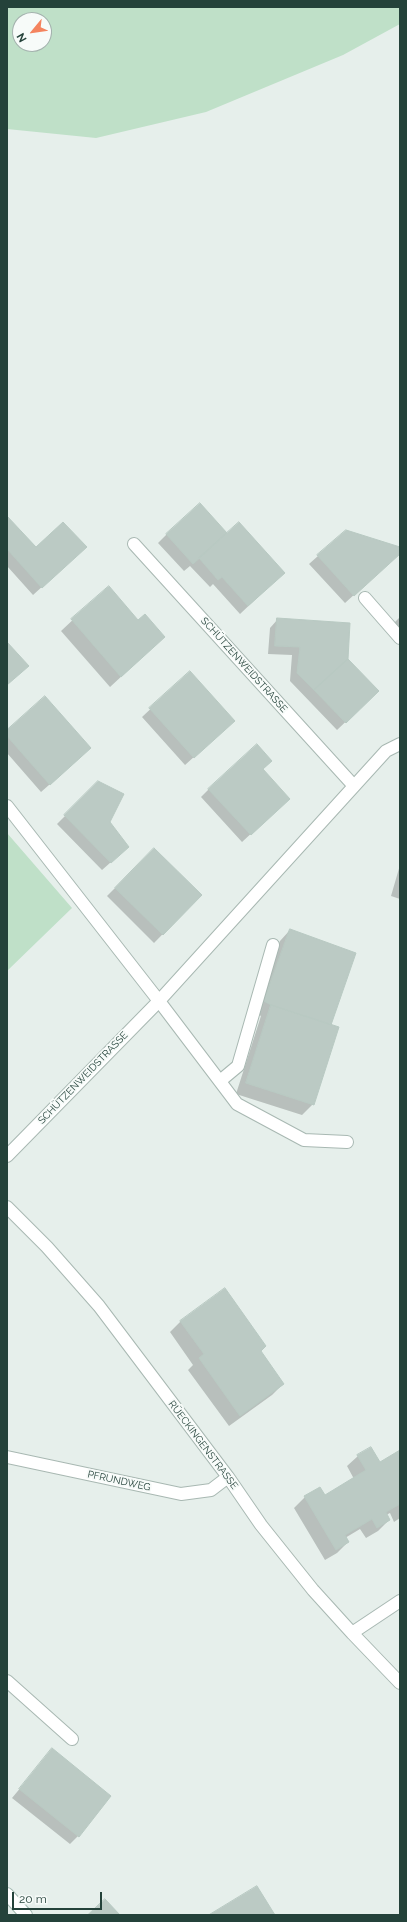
<!DOCTYPE html>
<html>
<head>
<meta charset="utf-8">
<style>
  body { margin:0 }
  #map { position:relative; width:407px; height:1922px; overflow:hidden; background:#e6efeb; font-family:Raleway,sans-serif }
  canvas { display:block }
  .frame { position:absolute; inset:0; border:8px solid #24423a; pointer-events:none }
  .north { position:absolute; left:12px; top:12px; width:40px; height:40px; box-sizing:border-box; background:#f7fbf9; border:1px solid #a3b1ad; border-radius:50%; rotate:241deg; font-size:11px; font-weight:700; line-height:16px; text-align:center; color:#24423a }
  .north::after { content:''; display:block; margin:auto; width:14px; height:18px; background:#f4845f; clip-path:polygon(50% 0,100% 100%,50% 72%,0 100%) }
  .scale { position:absolute; left:12px; top:1892px; width:90px; height:18px; box-sizing:border-box; border:2px solid #24423a; border-top:0; padding-left:5px; font-size:12px; line-height:14px; white-space:nowrap; color:#24423a; -webkit-text-stroke:3px #f7fbf9; paint-order:stroke }
</style>
</head>
<body>
<div id="map">
<canvas width="407" height="1922"></canvas>
<div class="frame"></div>
<div class="north">N</div>
<div class="scale">20 m</div>
</div>
<script>
const ctx = document.querySelector('canvas').getContext('2d');
ctx.lineJoin = 'round';
function paint(path, color) { ctx.fillStyle = color; ctx.fill(path, 'evenodd'); }
function stroke(path, color, width, dash) { ctx.strokeStyle = color; ctx.lineWidth = width; ctx.lineCap = dash ? 'butt' : 'round'; ctx.setLineDash(dash || []); ctx.stroke(path); }
function label(font, color, halo, rows, align = 'center') {
  ctx.font = font + ' Raleway,sans-serif'; ctx.lineWidth = 3.5; ctx.setLineDash([]); ctx.textBaseline = 'middle'; ctx.strokeStyle = halo; ctx.fillStyle = color; for (const [text, x, y, turn = 0] of rows) {
    ctx.save(); ctx.translate(x, y); ctx.rotate((+turn || 0) * Math.PI / 180); ctx.textAlign = isNaN(turn) ? turn : align; if (halo) ctx.strokeText(text, 0, 0); ctx.fillText(text, 0, 0); ctx.restore();
  }
}
paint(new Path2D(`
  M 7,7 L 400,7 L 400,24 L 343,55 L 206,112 L 96,138 L 7,129 ZM 20,20 L 44,20 L 44,44 L 20,44 Z
  M 7,833 L 72,908 L 7,971 Z`), '#bfe0c8');
paint(new Path2D(`
  M 7,517 L 36,549 L 77,555 L 33,595 L 7,566 Z
  M 346,531 L 400,548 L 400,553 L 345,603 L 309,564 Z
  M 167,534 L 227,534 L 275,581 L 240,614 L 213,584 L 210,587 L 190,566 L 184,571 L 158,543 Z
  M 108,587 L 138,621 L 164,637 L 110,687 L 61,631 Z
  M 400,617 L 400,635 L 392,625 Z
  M 278,619 L 347,659 L 378,691 L 337,730 L 290,681 L 292,655 L 268,654 L 270,628 Z
  M 189,673 L 225,729 L 185,765 L 142,717 Z
  M 7,732 L 82,756 L 41,792 L 7,753 Z
  M 271,761 L 262,770 L 280,807 L 242,842 L 201,797 L 209,789 Z
  M 99,782 L 119,855 L 102,870 L 57,824 Z
  M 154,849 L 201,895 L 154,943 L 107,896 Z
  M 400,865 L 400,899 L 391,896 Z
  M 290,930 L 330,1025 L 313,1104 L 302,1115 L 236,1094 L 261,1016 L 254,1012 L 280,941 Z
  M 181,1321 L 260,1351 L 283,1384 L 272,1395 L 229,1426 L 188,1370 L 193,1365 L 170,1332 Z
  M 400,1451 L 400,1518 L 394,1522 L 390,1513 L 386,1515 L 389,1520 L 378,1531 L 366,1538 L 360,1529 L 345,1538 L 348,1542 L 337,1553 L 325,1560 L 294,1508 L 305,1497 L 324,1497 L 354,1479 L 347,1466 L 358,1456 L 379,1464 Z
  M 52,1750 L 78,1836 L 70,1844 L 12,1798 Z`), '#0003');
const building = new Path2D(`
  M 200,503 L 227,533 L 193,564 L 166,534 Z
  M 7,516 L 36,547 L 63,522 L 87,547 L 42,588 L 7,549 Z
  M 239,522 L 285,573 L 248,606 L 222,577 L 218,580 L 199,558 Z
  M 346,530 L 400,547 L 400,554 L 354,596 L 317,555 Z
  M 109,586 L 138,620 L 145,614 L 165,637 L 121,677 L 71,619 Z
  M 277,618 L 350,623 L 348,659 L 314,690 L 297,673 L 300,647 L 275,646 Z
  M 7,642 L 29,666 L 7,685 Z
  M 348,659 L 379,691 L 346,723 L 314,690 Z
  M 190,671 L 235,721 L 194,758 L 149,708 Z
  M 45,696 L 91,748 L 50,785 L 7,736 L 7,730 Z
  M 257,744 L 272,761 L 263,769 L 290,799 L 251,835 L 208,789 Z
  M 98,781 L 124,794 L 110,822 L 129,847 L 111,863 L 64,815 Z
  M 154,848 L 202,895 L 163,935 L 115,888 Z
  M 290,929 L 356,953 L 331,1025 L 271,1005 L 264,1001 Z
  M 271,1005 L 339,1027 L 314,1105 L 246,1083 Z
  M 225,1288 L 266,1346 L 261,1351 L 284,1384 L 240,1416 L 199,1358 L 204,1354 L 180,1321 Z
  M 371,1447 L 380,1462 L 400,1450 L 400,1504 L 386,1512 L 390,1520 L 377,1528 L 372,1519 L 345,1535 L 349,1542 L 336,1550 L 304,1496 L 320,1487 L 325,1495 L 366,1470 L 357,1455 Z
  M 52,1748 L 111,1796 L 79,1837 L 19,1789 Z
  M 257,1886 L 275,1915 L 209,1915 Z
  M 105,1899 L 120,1915 L 88,1915 Z`);
paint(building, '#bbcac4');
stroke(building, '#b8c9c2', 1);
const lane = new Path2D(`
  M 365,598 L 400,638
  M 159,1001 L 237,1104 L 304,1140 L 347,1142
  M 220,1081 L 238,1066 L 273,945`);
const street = new Path2D(`
  M 134,544 L 354,786
  M 7,806 L 159,1001
  M 7,1156 L 159,1001 L 386,751 L 400,744
  M 7,1207 L 47,1247 L 99,1306 L 228,1477 L 261,1525 L 313,1590 L 352,1633 L 400,1683
  M 7,1457 L 181,1494 L 211,1490 L 228,1477
  M 352,1633 L 400,1601
  M 7,1681 L 72,1739`);
const secondary = new Path2D(`
  M 7,1894 L 26,1915`);
stroke(lane, '#a8b8b2', 14);
stroke(street, '#a8b8b2', 14);
stroke(secondary, '#a4bbb3', 14);
stroke(lane, '#fff', 12);
stroke(street, '#fff', 12);
stroke(secondary, '#fff', 12);
label('10px', '#24423a', '#f7fbf9', [
  ["SCHÜTZENWEIDSTRASSE",244,665,48],
  ["SCHÜTZENWEIDSTRASSE",83,1078,-46],
  ["RÜECKINGENSTRASSE",203,1445,53],
  ["PFRUNDWEG",119,1481,12]
]);
</script>
</body>
</html>
